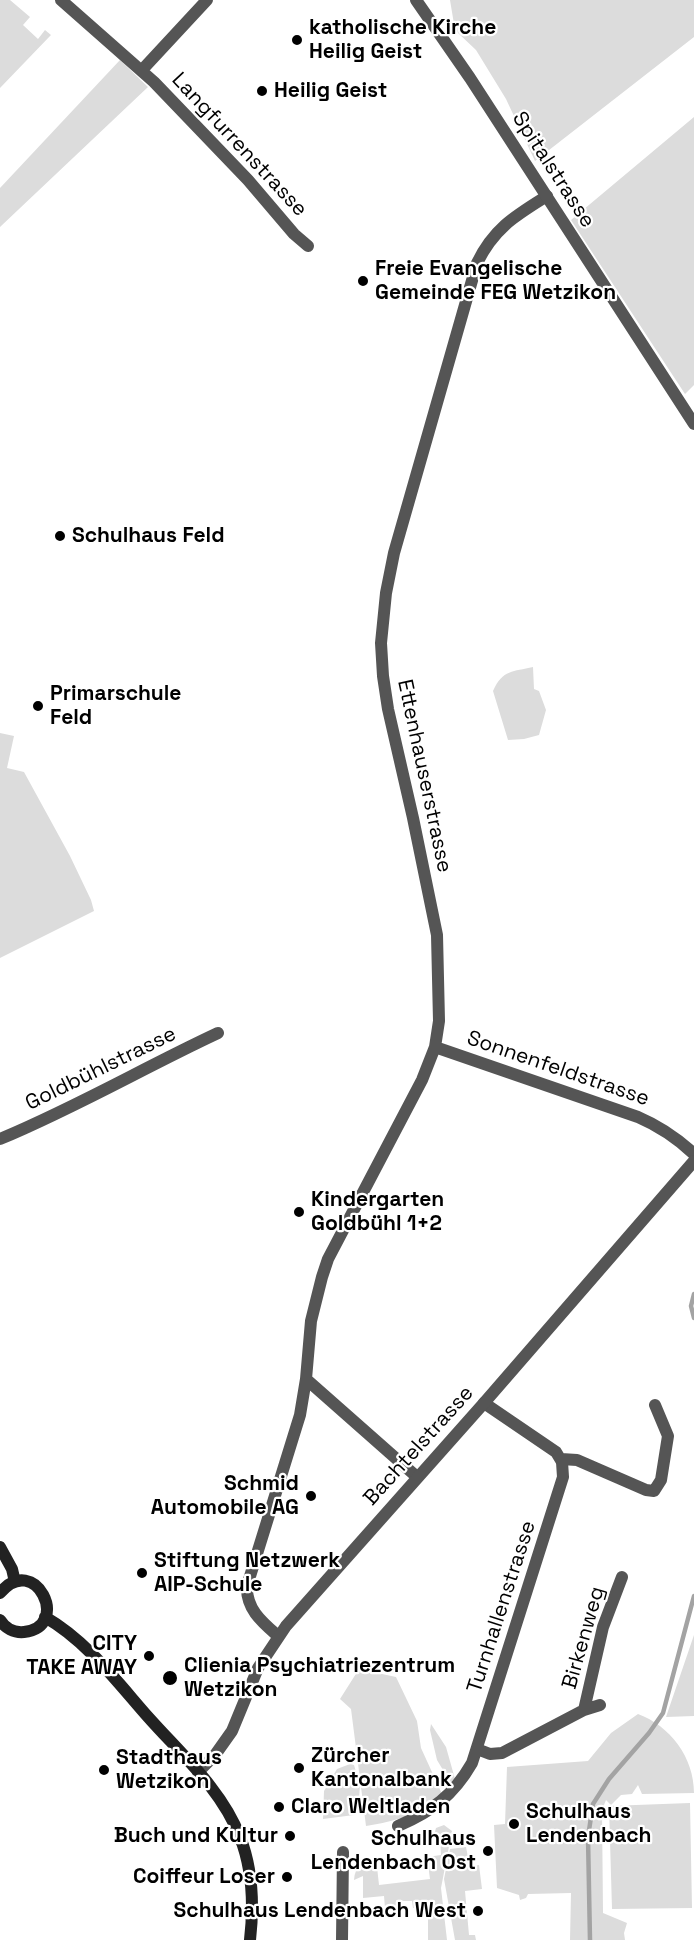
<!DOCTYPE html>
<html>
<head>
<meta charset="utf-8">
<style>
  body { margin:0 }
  canvas { display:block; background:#fff }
</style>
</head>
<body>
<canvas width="694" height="1940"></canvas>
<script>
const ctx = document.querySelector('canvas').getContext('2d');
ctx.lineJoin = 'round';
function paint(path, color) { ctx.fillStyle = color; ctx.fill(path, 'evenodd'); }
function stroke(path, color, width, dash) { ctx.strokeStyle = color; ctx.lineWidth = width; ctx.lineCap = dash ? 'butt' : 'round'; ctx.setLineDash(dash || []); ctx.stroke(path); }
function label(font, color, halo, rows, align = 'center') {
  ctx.font = font + ' "Space Grotesk",sans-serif'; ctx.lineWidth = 4.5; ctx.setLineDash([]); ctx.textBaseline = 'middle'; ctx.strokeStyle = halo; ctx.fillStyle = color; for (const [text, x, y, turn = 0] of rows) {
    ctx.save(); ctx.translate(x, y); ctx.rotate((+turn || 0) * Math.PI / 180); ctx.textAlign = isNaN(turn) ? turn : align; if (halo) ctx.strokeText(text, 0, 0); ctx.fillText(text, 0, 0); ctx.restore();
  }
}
paint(new Path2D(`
  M 0,0 L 10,0 L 30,17 L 23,25 L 38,39 L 45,30 L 51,35 L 0,88 Z
  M 450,0 L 694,0 L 694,37 L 535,161 L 506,99 L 476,50 L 458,33 L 454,24 Z
  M 120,60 L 148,87 L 0,227 L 0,188 Z
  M 694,117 L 694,385 L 685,394 L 571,220 Z
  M 533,667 L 534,689 L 539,691 L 546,710 L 539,735 L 524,739 L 508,740 L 493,691 C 503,669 513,672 533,667 Z
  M 0,733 L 14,736 L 7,768 L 24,772 L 70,856 L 91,900 L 94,911 L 0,958 Z
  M 694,1635 L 694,1716 L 666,1717 Z
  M 359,1669 L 396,1677 L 417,1721 L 421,1748 L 442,1794 C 416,1815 398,1821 366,1826 L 351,1709 L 340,1699 Z
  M 638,1714 C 670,1726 694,1757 694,1793 L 642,1794 L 638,1785 L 632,1794 L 621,1795 L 611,1805 L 606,1800 L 602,1810 L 603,1913 L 627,1923 L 624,1933 L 625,1940 L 570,1940 L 571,1893 L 528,1894 L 526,1898 L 520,1900 L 519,1895 L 497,1888 L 494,1825 L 505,1824 L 507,1767 L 588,1761 L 611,1733 Z
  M 431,1724 L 446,1747 L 455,1779 L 452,1785 L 437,1760 L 430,1730 Z
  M 350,1764 L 354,1765 L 360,1785 L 358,1812 L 354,1815 L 323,1819 L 324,1791 L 337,1769 Z
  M 690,1803 L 692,1908 L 612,1909 L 609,1806 Z
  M 444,1825 L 452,1831 L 441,1888 L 447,1940 L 428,1940 L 428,1908 L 413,1908 L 412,1901 L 398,1901 L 398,1908 L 385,1908 L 384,1896 L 363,1898 L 363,1876 L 354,1880 C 355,1866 363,1860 376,1858 L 379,1885 L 430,1879 L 427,1857 L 441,1855 L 440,1836 L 434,1835 L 436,1828 Z
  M 466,1847 L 470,1867 L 479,1865 L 482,1889 L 465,1891 L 469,1935 L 475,1935 L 476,1940 L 455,1940 L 444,1879 L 450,1849 Z`), '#dcdcdc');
stroke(new Path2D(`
  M 694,1294 L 691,1306 L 694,1318
  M 590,1940 L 588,1837 L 593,1804 L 609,1779 L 649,1733 L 663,1713 L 694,1596`), '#a3a3a3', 4.5);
stroke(new Path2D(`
  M 61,0 L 154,82 L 248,180 L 294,234 L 308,246
  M 142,70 L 207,0
  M 435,1047 L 638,1117 C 659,1126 678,1139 694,1154
  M 0,1139 C 75,1108 145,1067 218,1033
  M 306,1379 L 417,1477
  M 561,1459 L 577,1460 L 646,1490 L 654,1491 L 661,1480 L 668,1436 L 655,1405
  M 278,1636 C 262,1622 246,1609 247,1586 L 300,1415 L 306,1379 L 311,1321 L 322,1277 L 328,1259 L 422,1080 L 435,1047 L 439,1021 L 437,935 L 413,818 L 388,709 L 383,676 L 381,643 L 386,593 L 394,553 L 477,263 C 494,228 515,216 547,196
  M 584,1710 L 603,1627 L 622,1577
  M 477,1749 L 490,1754 L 502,1753 L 584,1710 L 600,1705
  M 398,1826 C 432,1811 453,1796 472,1763 L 563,1477 L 562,1462 L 556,1452 L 484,1403
  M 342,1940 L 343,1852`), '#555', 12);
stroke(new Path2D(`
  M 416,0 L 470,78 L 694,424
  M 198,1772 L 215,1755 L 232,1731 L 258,1668 L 286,1626 L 484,1403 L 694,1161`), '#555', 12);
stroke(new Path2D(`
  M 0,1547 L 12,1569 L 15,1582
  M 0,1593 C 35,1551 72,1627 24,1632 C 14,1633 5,1628 0,1620
  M 45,1617 C 87,1641 118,1683 149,1718 C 182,1755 222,1790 240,1837 C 253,1870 254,1905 250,1940`), '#222', 12);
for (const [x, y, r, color] of [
  [297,40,6,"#000"],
  [262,91,6,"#000"],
  [363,281,6,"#000"],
  [60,536,6,"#000"],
  [38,706,6,"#000"],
  [299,1212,6,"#000"],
  [311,1496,6,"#000"],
  [142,1573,6,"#000"],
  [149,1656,6,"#000"],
  [170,1678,8,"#000"],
  [299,1768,6,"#000"],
  [104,1770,6,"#000"],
  [279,1807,6,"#000"],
  [514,1824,6,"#000"],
  [290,1836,6,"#000"],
  [488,1851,6,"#000"],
  [287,1877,6,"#000"],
  [478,1911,6,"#000"]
]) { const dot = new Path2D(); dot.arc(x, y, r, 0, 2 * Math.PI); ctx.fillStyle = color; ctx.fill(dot); stroke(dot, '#fff', 2); }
label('bold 21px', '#000', '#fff', [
  ["katholische Kirche",309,28],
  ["Heilig Geist",309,52],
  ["Heilig Geist",274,91],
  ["Freie Evangelische",375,269],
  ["Gemeinde FEG Wetzikon",375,293],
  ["Schulhaus Feld",72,536],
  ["Primarschule",50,694],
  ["Feld",50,718],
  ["Kindergarten",311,1200],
  ["Goldbühl 1+2",311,1224],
  ["Schmid",299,1484,"right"],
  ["Automobile AG",299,1508,"right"],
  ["Stiftung Netzwerk",154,1561],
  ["AIP-Schule",154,1585],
  ["CITY",137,1644,"right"],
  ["TAKE AWAY",137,1668,"right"],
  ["Clienia Psychiatriezentrum",184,1666],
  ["Wetzikon",184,1690],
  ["Zürcher",311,1756],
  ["Kantonalbank",311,1780],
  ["Stadthaus",116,1758],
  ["Wetzikon",116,1782],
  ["Claro Weltladen",291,1807],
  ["Schulhaus",526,1812],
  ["Lendenbach",526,1836],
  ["Buch und Kultur",278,1836,"right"],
  ["Schulhaus",476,1839,"right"],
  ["Lendenbach Ost",476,1863,"right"],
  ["Coiffeur Loser",275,1877,"right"],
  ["Schulhaus Lendenbach West",466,1911,"right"]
], 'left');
label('21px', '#000', '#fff', [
  ["Langfurrenstrasse",239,145,47],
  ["Spitalstrasse",553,170,57],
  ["Ettenhauserstrasse",424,776,78],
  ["Goldbühlstrasse",101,1069,-26],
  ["Sonnenfeldstrasse",558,1069,19],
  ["Bachtelstrasse",419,1446,-48],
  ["Turnhallenstrasse",502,1607,-72],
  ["Birkenweg",584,1638,-74]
]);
</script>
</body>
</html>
